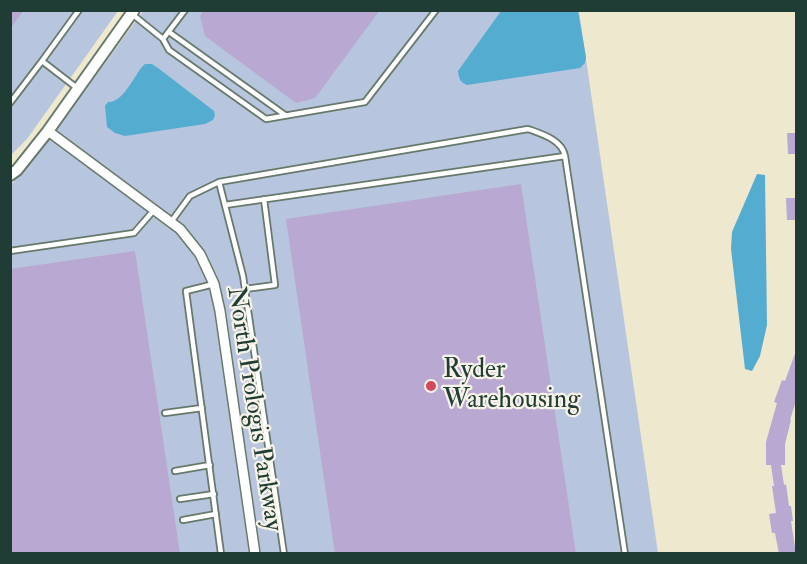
<!DOCTYPE html>
<html>
<head>
<meta charset="utf-8">
<style>
  body { margin:0 }
  #map { position:relative; width:807px; height:564px; overflow:hidden; background:#eee8cf; font-family:"IM FELL Double Pica",serif }
  canvas { display:block }
  .frame { position:absolute; inset:0; border:12px solid #1f3d34; pointer-events:none }
</style>
</head>
<body>
<div id="map">
<canvas width="807" height="564"></canvas>
<div class="frame"></div>
</div>
<script>
const ctx = document.querySelector('canvas').getContext('2d');
ctx.lineJoin = 'round';
function paint(path, color) { ctx.fillStyle = color; ctx.fill(path, 'evenodd'); }
function stroke(path, color, width, dash) { ctx.strokeStyle = color; ctx.lineWidth = width; ctx.lineCap = dash ? 'butt' : 'round'; ctx.setLineDash(dash || []); ctx.stroke(path); }
function label(font, color, halo, rows, align = 'center') {
  ctx.font = font + ' "IM FELL Double Pica",serif'; ctx.lineWidth = 4.5; ctx.setLineDash([]); ctx.textBaseline = 'middle'; ctx.strokeStyle = halo; ctx.fillStyle = color; for (const [text, x, y, turn = 0] of rows) {
    ctx.save(); ctx.translate(x, y); ctx.rotate((+turn || 0) * Math.PI / 180); ctx.textAlign = isNaN(turn) ? turn : align; if (halo) ctx.strokeText(text, 0, 0); ctx.fillText(text, 0, 0); ctx.restore();
  }
}
paint(new Path2D(`
  M 11,11 L 118,11 L 27,139 L 11,155 Z
  M 143,11 L 579,11 L 658,553 L 11,554 L 11,185 L 62,122 Z`), '#b8c5de');
paint(new Path2D(`
  M 501,11 L 578,11 L 586,57 L 585,63 L 580,68 L 467,85 C 460,82 459,79 458,71 Z
  M 145,64 L 152,64 L 158,68 L 214,111 L 215,115 L 213,120 L 205,124 L 125,136 L 115,133 L 107,127 L 105,106 L 108,102 C 122,103 133,79 141,68 Z
  M 757,174 L 765,175 L 767,325 L 760,356 L 752,371 L 745,369 L 731,249 L 732,232 Z`), '#54acd1');
paint(new Path2D(`
  M 10,10 L 24,10 L 10,29 Z
  M 204,10 L 380,10 L 315,98 L 296,103 L 205,36 L 200,16 Z
  M 787,133 L 796,133 L 796,154 L 788,154 Z
  M 521,184 L 576,554 L 335,554 L 286,219 Z
  M 786,198 L 796,198 L 796,220 L 787,220 Z
  M 135,251 L 180,554 L 10,554 L 10,269 Z
  M 796,351 L 796,401 L 790,420 L 791,420 L 785,444 L 785,465 L 781,465 L 784,485 L 786,484 L 789,506 L 791,506 L 793,521 L 791,521 L 796,554 L 779,554 L 775,533 L 772,533 L 769,514 L 776,513 L 772,486 L 774,486 L 771,465 L 766,465 L 766,442 L 777,403 L 774,402 L 782,380 L 785,381 Z`), '#b8a8d2');
const service = new Path2D(`
  M 132,14 L 163,39 L 169,50 L 266,119 L 365,102 L 436,10
  M 169,32 L 285,115
  M 163,39 L 185,10
  M 77,88 L 42,61 L 79,10
  M 10,103 L 42,61
  M 219,182 L 243,276 L 284,554
  M 225,205 L 565,156
  M 171,222 L 190,196 L 219,182 L 528,129 C 542,134 562,140 565,156 L 625,554
  M 10,251 L 134,233 L 154,210
  M 214,284 L 186,291 L 221,554
  M 245,289 L 275,285 L 264,199
  M 165,413 L 202,408
  M 175,471 L 210,465
  M 180,499 L 214,494
  M 183,520 L 216,514`);
const minor = new Path2D(`
  M 48,131 L 180,229 L 200,254 L 214,284 L 220,311 L 255,554`);
const tertiary = new Path2D(`
  M 10,175 L 17,170 L 48,131 L 134,10`);
stroke(service, '#67796a', 8);
stroke(minor, '#67796a', 12);
stroke(tertiary, '#67796a', 14);
stroke(service, '#fff', 4.5);
stroke(minor, '#fff', 9);
stroke(tertiary, '#fff', 10);
for (const [x, y, r, color] of [
  [431,386,6,"#d1495b"]
]) { const dot = new Path2D(); dot.arc(x, y, r, 0, 2 * Math.PI); ctx.fillStyle = color; ctx.fill(dot); stroke(dot, '#f7f3e8', 2); }
label('26px', '#1f3d34', '#f7f3e8', [
  ["Ryder",443,371],
  ["Warehousing",443,401]
], 'left');
label('26px', '#1f3d34', '#f7f3e8', [
  ["North Prologis Parkway",253,409,81]
]);
</script>
</body>
</html>
